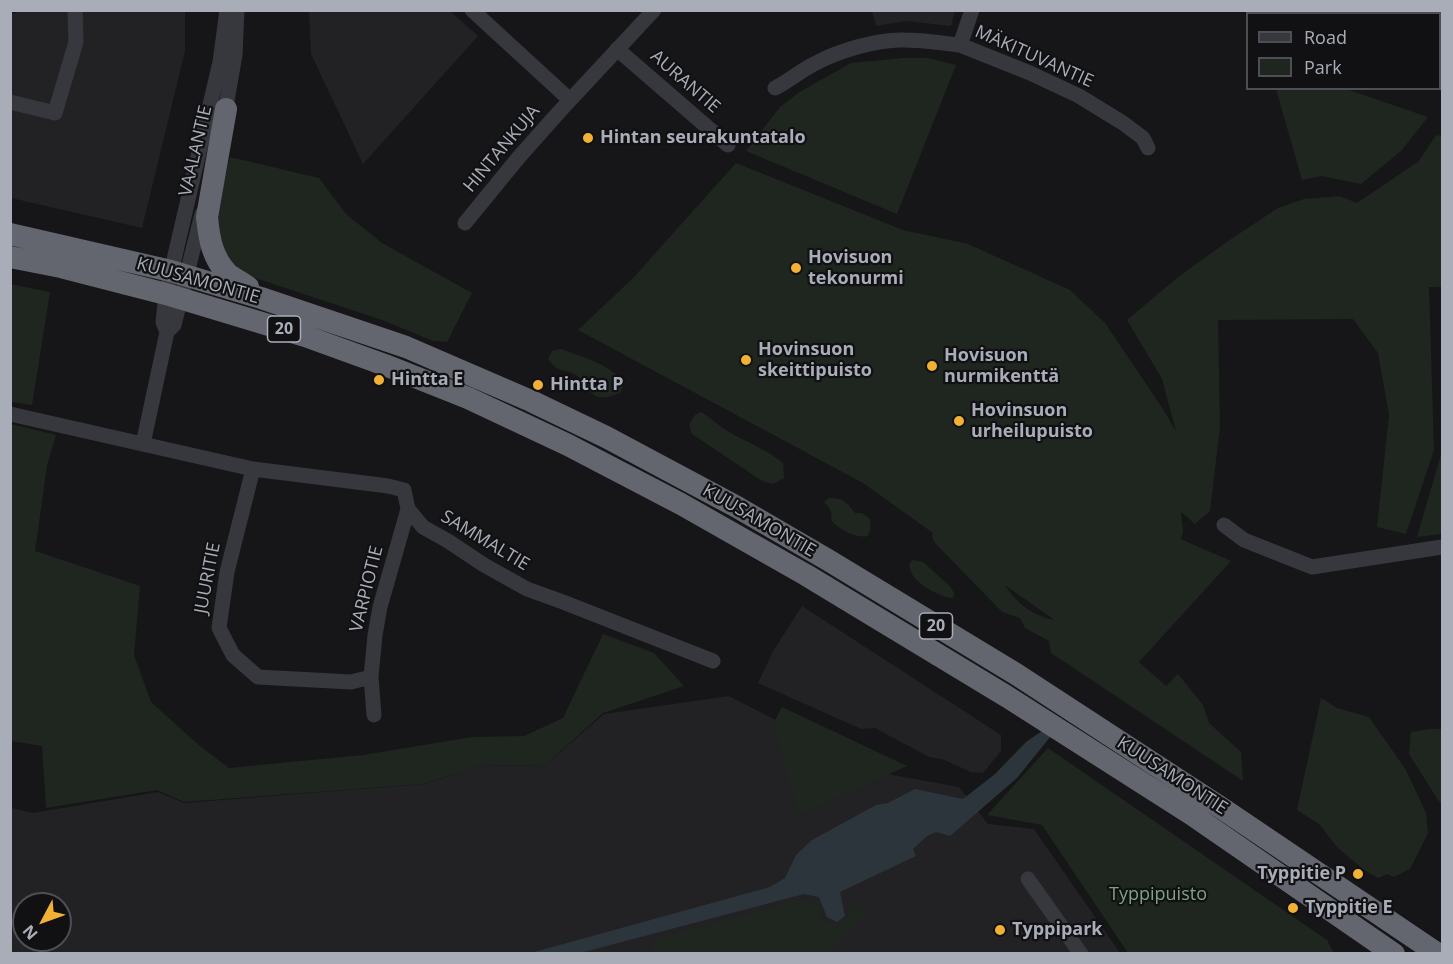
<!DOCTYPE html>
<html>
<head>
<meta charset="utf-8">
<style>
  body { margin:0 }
  #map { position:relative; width:1453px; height:964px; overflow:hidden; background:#161618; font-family:"Open Sans",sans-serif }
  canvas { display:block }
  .frame { position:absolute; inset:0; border:12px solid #a8adb8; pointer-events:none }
  .legend { position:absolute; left:1246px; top:12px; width:195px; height:78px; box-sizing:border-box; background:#111113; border:2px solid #4d4f55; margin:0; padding:8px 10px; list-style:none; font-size:18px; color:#a8adb8 }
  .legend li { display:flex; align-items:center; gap:12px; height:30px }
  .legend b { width:30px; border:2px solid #4d4f55 }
  .north { position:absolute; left:12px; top:892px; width:60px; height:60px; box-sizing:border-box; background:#111113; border:2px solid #4d4f55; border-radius:50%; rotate:229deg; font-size:16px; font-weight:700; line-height:24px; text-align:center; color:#a8adb8 }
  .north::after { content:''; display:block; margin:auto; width:21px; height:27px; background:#f2b134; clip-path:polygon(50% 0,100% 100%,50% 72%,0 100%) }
</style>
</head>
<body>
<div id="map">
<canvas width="1453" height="964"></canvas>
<div class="frame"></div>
<ul class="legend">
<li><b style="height:8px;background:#37383d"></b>Road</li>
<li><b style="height:16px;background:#1e261f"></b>Park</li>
</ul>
<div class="north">N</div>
</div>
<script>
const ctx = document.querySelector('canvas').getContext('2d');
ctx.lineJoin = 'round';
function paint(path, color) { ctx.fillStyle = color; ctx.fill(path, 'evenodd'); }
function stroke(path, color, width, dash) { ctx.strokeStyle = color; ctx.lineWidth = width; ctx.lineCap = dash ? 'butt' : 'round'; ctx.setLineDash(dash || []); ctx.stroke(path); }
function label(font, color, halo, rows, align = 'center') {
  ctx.font = font + ' "Open Sans",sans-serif'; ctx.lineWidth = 4.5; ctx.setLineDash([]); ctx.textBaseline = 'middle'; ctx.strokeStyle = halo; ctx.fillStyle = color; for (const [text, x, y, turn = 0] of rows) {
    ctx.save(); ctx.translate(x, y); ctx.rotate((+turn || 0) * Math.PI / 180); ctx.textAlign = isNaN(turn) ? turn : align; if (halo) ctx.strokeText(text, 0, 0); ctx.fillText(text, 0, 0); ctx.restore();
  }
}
paint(new Path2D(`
  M 28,10 L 185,11 L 185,51 L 142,228 L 11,198 L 10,14 Z
  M 309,11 L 450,11 L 478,36 L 363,164 L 311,54 Z
  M 872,11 L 872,10 L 955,11 L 951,26 L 906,21 L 876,26 Z
  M 1293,11 L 1442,11 L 1442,69 L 1440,68 L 1440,14 L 1301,14 Z
  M 802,606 L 1001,735 L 1001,751 L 983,773 L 971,772 L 942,759 L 929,757 L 875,728 L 861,729 L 758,683 L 773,651 Z
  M 729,696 L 876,772 L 959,787 L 988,824 L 1034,829 L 1120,953 L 11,954 L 11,808 L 32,813 L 158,792 L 184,803 L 423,784 L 484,765 L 544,766 L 604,714 ZM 24,904 L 60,904 L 60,940 L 24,940 Z`), '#222225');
paint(new Path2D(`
  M 903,58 L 928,58 L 956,65 L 897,214 L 746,151 L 780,107 L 798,93 L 851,63 Z
  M 1276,89 L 1346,89 L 1428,117 L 1401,151 L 1361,184 L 1321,176 L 1302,180 Z
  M 1436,135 L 1442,136 L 1442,287 L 1429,287 L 1434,450 L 1406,534 L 1377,527 L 1389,415 L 1378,353 L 1353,319 L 1218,320 L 1220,427 L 1210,511 L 1195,524 L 1181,512 L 1183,532 L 1181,538 L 1183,540 L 1231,561 L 1139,662 L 1166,686 L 1178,674 L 1203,705 L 1209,723 L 1241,752 L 1243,781 L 1051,653 L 1049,641 L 1025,628 L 1020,618 L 1002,612 L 934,542 L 932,535 L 933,533 L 863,483 L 578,330 L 633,278 L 736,163 L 903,230 L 968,244 L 1070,290 L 1105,323 L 1163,409 L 1176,431 L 1162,379 L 1127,320 L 1178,277 L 1231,239 L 1278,208 L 1304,199 L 1339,196 L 1357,203 L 1419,161 ZM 1005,585 L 1053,619 L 1053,620 C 1032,615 1016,603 1005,585 Z
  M 230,157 L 319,178 L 346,214 L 382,243 L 472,293 L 447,342 L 433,341 L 382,320 L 237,272 L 223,256 L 214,221 Z
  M 10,284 L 50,292 L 32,405 L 11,402 Z
  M 561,349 C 584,358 608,363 625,383 L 620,393 C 613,395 604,400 596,396 C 587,392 584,380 576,375 C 562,367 560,375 548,359 L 552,351 Z
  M 701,412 C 711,418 719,426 729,432 C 747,442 767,450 783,463 L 784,478 L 773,484 L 762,481 L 692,434 L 689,424 L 695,415 Z
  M 11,424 L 56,435 L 47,466 L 35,551 L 140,586 L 134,655 L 151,702 L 200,746 L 229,768 L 363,755 L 472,737 L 524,736 L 563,718 L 603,634 L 654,653 L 684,686 L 603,713 L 544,766 L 485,765 L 422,784 L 184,802 L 157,790 L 46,808 L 42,746 L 11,741 Z
  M 1442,451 L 1442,534 L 1417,537 Z
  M 829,498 C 843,498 847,502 855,513 L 862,513 L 870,519 C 871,526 871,530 868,536 C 857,539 838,529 831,520 C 833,512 830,508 824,502 Z
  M 912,560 L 923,562 L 950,586 L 954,593 L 953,598 C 941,598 917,584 912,574 C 910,571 910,568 909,565 Z
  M 1321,698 L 1337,708 L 1369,717 L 1406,770 L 1426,813 L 1428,833 L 1410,869 L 1394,877 L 1387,874 L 1378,878 L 1364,870 L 1337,847 L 1319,824 L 1297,810 Z
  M 782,707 L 907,766 L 799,815 L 773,724 Z
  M 1430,729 L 1442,729 L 1442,804 L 1438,800 L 1409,754 L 1411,732 Z
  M 1048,748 L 1327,940 L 1334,953 L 1128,953 L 1042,825 L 987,815 Z
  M 803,899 L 817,902 L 821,919 L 838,927 L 859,904 L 865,914 L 830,953 L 648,953 L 661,937 Z`), '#1e261f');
paint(new Path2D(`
  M 1042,731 L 1051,736 L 1017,778 L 950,836 L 936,832 L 927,836 L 913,849 L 916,856 L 840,892 L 845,916 L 837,922 L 827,917 L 819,897 L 804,894 L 580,953 L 527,954 L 770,887 L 785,878 L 796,855 L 812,840 L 876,805 L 888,803 L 915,789 L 963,799 L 995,774 L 1026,742 Z`), '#2c353c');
stroke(new Path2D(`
  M 472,10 L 570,100
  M 972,10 L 960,45 L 1030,73 L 1079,96 L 1123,123 L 1143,138 L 1148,148
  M 1256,10 L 1264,14
  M 617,49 L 728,145
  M 1440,82 L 1442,83
  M 775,88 C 789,81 800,71 814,64 C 838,51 877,39 904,40 C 922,40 941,43 960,45
  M 10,102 L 55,113 L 76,42 L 75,10
  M 224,118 L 235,55 L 237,10
  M 465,223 L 519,157 L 559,112 L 654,10
  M 167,332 L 163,322 L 166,294 L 220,62 L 227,10
  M 10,414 L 253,469 L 388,486 L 404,490 L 408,509 L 423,527 L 448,541 L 484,565 L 527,589 L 563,602 L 713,661
  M 143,444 L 167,332 L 174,325 L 202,214
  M 253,469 L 227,572 L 219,628 L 233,655 L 258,677 L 351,682 L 371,677
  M 1224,525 L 1244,540 L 1312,567 L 1442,547
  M 374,715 L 371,677 L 375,635 L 380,607 L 408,509
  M 1028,879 L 1081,954`), '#37383d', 15);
stroke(new Path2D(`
  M 226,109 L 207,217 C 209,238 212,258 228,274 C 234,279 242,282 248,287
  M 10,234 L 171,271 L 261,298 L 406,347 L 531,401 L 606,437 L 737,507 L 828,560 L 1016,674 L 1220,807 L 1438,954
  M 10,257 L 61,267 L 166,294 L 305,336 L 385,365 L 468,398 L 568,445 L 681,504 L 806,575 L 1006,696 L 1191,814 L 1394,954`), '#63666e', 22);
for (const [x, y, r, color] of [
  [588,138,6,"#f2b134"],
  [796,268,6,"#f2b134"],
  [746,360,6,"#f2b134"],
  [932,366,6,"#f2b134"],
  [379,380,6,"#f2b134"],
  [538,385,6,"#f2b134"],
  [959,421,6,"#f2b134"],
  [1358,874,6,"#f2b134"],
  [1293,908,6,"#f2b134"],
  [1000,930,6,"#f2b134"]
]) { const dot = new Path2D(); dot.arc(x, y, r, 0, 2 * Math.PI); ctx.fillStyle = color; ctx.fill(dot); stroke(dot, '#111113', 2); }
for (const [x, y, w] of [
  [284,329,33],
  [936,626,33]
]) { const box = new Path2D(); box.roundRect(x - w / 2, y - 13, w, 26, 4.5); ctx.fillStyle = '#111113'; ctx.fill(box); stroke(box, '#a8adb8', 1.5); }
label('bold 16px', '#a8adb8', null, [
  ["20",284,329],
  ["20",936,626]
]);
label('18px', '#a8adb8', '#111113', [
  ["MÄKITUVANTIE",1034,57,24],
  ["AURANTIE",685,82,41],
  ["HINTANKUJA",502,149,-50],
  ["VAALANTIE",196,151,-77],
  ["KUUSAMONTIE",198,281,16],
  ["KUUSAMONTIE",759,521,30],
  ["SAMMALTIE",485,541,31],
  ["JUURITIE",208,578,-79],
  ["VARPIOTIE",367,589,-76],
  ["KUUSAMONTIE",1172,776,33]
]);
label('bold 18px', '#a8adb8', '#111113', [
  ["Hintan seurakuntatalo",600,138],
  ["Hovisuon",808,258],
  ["tekonurmi",808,279],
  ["Hovinsuon",758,350],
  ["skeittipuisto",758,371],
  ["Hovisuon",944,356],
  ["nurmikenttä",944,377],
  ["Hintta E",391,380],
  ["Hintta P",550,385],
  ["Hovinsuon",971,411],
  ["urheilupuisto",971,432],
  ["Typpitie P",1346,874,"right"],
  ["Typpitie E",1305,908],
  ["Typpipark",1012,930]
], 'left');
label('18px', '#7fa381', '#111113', [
  ["Typpipuisto",1158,895]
]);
</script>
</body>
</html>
